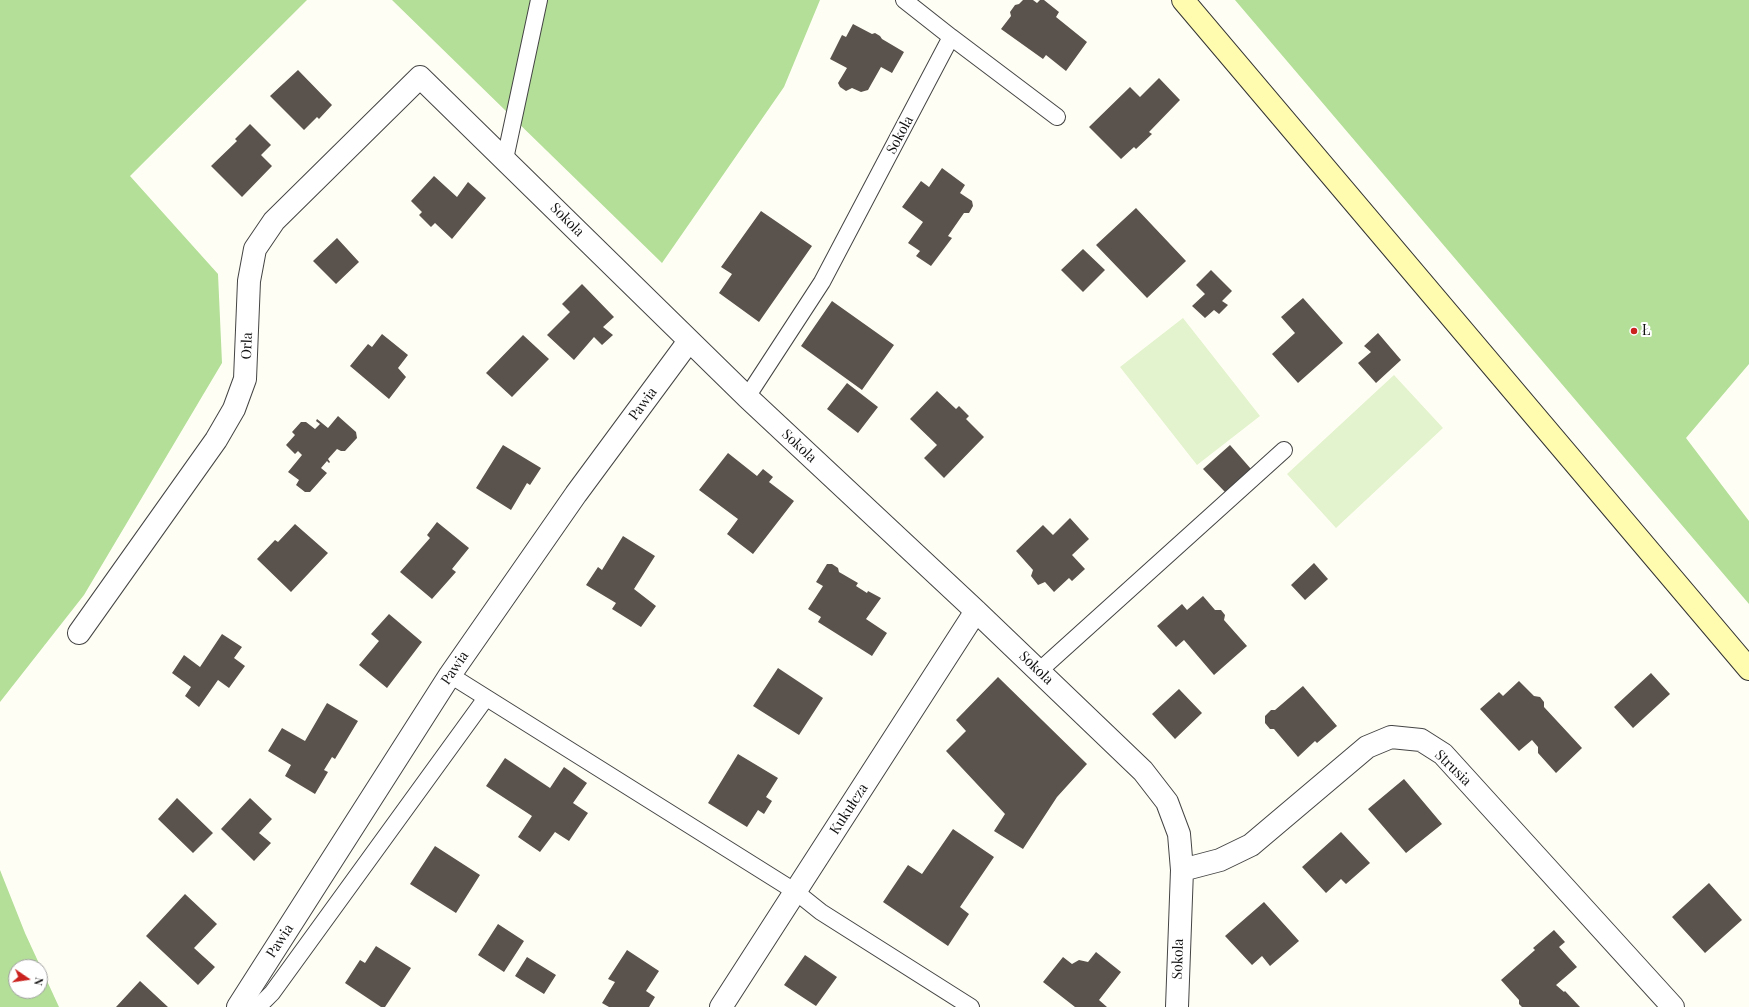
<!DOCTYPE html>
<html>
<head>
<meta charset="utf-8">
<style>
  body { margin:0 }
  #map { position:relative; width:1749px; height:1007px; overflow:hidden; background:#fffef4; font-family:"Playfair Display",serif }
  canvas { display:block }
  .north { position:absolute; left:8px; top:959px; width:40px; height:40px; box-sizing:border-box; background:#fff; border:1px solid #a0a0a0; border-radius:50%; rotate:103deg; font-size:11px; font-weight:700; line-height:16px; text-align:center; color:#111 }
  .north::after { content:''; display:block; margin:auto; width:14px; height:18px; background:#ca221f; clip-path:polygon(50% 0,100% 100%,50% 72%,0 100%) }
</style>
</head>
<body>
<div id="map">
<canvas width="1749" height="1007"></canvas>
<div class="north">N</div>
</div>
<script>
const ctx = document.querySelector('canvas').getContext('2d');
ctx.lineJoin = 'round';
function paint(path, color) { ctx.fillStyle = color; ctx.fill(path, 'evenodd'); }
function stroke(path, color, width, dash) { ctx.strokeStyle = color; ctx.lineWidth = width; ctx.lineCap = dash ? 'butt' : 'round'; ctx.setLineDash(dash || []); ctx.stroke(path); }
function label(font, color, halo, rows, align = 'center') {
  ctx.font = font + ' "Playfair Display",serif'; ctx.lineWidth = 4; ctx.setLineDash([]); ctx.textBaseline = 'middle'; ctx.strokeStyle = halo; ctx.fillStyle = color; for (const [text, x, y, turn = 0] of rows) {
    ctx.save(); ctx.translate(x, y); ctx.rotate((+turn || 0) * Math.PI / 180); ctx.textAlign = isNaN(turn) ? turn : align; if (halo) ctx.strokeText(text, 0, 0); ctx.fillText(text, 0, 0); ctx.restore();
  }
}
paint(new Path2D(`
  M 0,0 L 307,0 L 130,176 L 218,274 L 222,363 L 84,595 L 0,702 Z
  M 392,0 L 820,0 L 784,87 L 662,263 Z
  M 1235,0 L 1749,0 L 1749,364 L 1686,438 L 1749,521 L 1749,604 Z
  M 0,870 L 25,933 L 59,1007 L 0,1007 ZM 16,967 L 40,967 L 40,991 L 16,991 Z`), '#b3df98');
paint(new Path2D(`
  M 1183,318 L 1260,416 L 1197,465 L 1120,367 Z
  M 1394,375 L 1443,428 L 1336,528 L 1287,474 Z`), '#e3f3cd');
paint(new Path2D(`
  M 1023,0 L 1033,0 L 1037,3 L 1040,0 L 1044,0 L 1059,12 L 1056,17 L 1087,42 L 1066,71 L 1046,55 L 1043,59 L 1001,29 L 1011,16 L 1010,12 L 1015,5 L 1019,4 Z
  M 853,24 L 872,34 L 875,33 L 880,36 L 882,39 L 904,52 L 892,73 L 881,67 L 868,90 L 861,92 L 852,88 L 846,91 L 840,87 L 838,83 L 847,68 L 830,59 L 842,35 L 846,37 Z
  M 298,70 L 332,105 L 319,119 L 317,117 L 304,130 L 270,96 Z
  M 1159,78 L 1180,100 L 1149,132 L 1152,134 L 1136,149 L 1134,147 L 1121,159 L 1089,127 L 1130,87 L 1140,97 Z
  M 250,124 L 271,145 L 261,155 L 272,166 L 242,197 L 211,166 L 237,141 L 235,139 Z
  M 942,168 L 965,185 L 960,193 L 972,201 L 973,206 L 969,213 L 964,213 L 948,236 L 952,238 L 931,266 L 916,256 L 920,251 L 908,243 L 923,222 L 902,207 L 921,181 L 929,187 Z
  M 434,176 L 457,197 L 468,182 L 486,198 L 452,239 L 435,223 L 431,227 L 419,215 L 422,212 L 411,201 Z
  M 1136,208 L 1186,261 L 1147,298 L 1096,245 Z
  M 761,211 L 812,246 L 759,322 L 719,293 L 732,274 L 721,267 Z
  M 337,238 L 359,262 L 336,284 L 313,261 Z
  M 1083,249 L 1105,270 L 1083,292 L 1061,270 Z
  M 1211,270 L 1232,291 L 1222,301 L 1228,305 L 1219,314 L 1214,310 L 1205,318 L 1192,306 L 1205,294 L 1196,285 Z
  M 582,284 L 614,317 L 603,327 L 613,335 L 602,345 L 594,337 L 574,360 L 547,335 L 570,312 L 562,304 Z
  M 1303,298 L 1343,343 L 1298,383 L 1272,354 L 1295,333 L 1281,317 Z
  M 832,301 L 894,345 L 862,390 L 801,346 Z
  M 1378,333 L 1401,360 L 1376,383 L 1358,363 L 1371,352 L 1364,346 Z
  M 382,334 L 408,355 L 398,368 L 406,377 L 389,399 L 350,366 L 368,344 L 372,347 Z
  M 523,335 L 549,359 L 512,397 L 486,373 Z
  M 847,383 L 878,407 L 858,433 L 827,409 Z
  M 937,391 L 956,409 L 959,406 L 969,416 L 966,419 L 984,437 L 944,478 L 924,458 L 937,445 L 910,419 Z
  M 338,416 L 356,432 L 357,438 L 345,451 L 341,451 L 337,449 L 328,459 L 330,462 L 329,463 L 327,461 L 321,468 L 327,473 L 310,492 L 305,492 L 296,485 L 299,480 L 288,472 L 302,455 L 298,451 L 295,454 L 286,445 L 295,435 L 292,432 L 301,422 L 306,422 L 315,429 L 320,424 L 316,421 L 317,419 L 328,428 Z
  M 503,445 L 541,468 L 530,485 L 527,483 L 511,510 L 476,488 Z
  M 1230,445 L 1251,469 L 1225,492 L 1203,469 Z
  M 728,453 L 757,476 L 763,469 L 773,477 L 769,482 L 794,501 L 753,554 L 727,534 L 738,519 L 699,490 Z
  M 1070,518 L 1089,539 L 1072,555 L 1085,569 L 1072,581 L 1069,578 L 1054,592 L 1045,582 L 1038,585 L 1031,576 L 1033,570 L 1016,551 L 1043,525 L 1053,535 Z
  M 437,522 L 469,548 L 452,569 L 456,572 L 432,599 L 400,572 L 430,538 L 427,535 Z
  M 295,524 L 328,553 L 291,592 L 257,559 L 275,540 L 278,542 Z
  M 623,536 L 655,556 L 634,589 L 656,606 L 641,627 L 612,609 L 616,603 L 586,585 L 598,567 L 602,570 Z
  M 1314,563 L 1328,579 L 1305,600 L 1291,585 Z
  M 827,564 L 832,564 L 838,568 L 839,572 L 858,583 L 856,586 L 867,593 L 868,591 L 881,598 L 866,619 L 887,633 L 872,656 L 818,622 L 821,617 L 808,609 L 823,586 L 816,582 Z
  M 1203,596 L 1215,610 L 1221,610 L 1225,615 L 1224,620 L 1247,646 L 1214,675 L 1184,640 L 1176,647 L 1157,626 L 1182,604 L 1187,610 Z
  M 389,614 L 422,642 L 387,688 L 359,665 L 379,641 L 371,634 Z
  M 222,634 L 242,647 L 234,658 L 245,666 L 229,688 L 218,680 L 199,707 L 185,696 L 191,687 L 172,673 L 184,655 L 200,667 Z
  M 778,668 L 823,698 L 799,735 L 753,706 Z
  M 1651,673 L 1670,694 L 1633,728 L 1614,707 Z
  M 998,677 L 1087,764 L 1057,797 L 1023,849 L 994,831 L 1005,814 L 946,751 L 966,731 L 956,720 Z
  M 1519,681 L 1534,696 L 1540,697 L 1544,702 L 1544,707 L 1582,748 L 1556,773 L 1538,753 L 1538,747 L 1532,740 L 1519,751 L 1480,709 L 1499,692 L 1503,696 Z
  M 1303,686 L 1337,726 L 1317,743 L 1315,741 L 1298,757 L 1274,729 L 1270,729 L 1265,723 L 1265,716 L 1271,710 L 1275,710 Z
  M 1179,689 L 1202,713 L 1175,739 L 1152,714 Z
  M 327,703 L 358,721 L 335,759 L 332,757 L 324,770 L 328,772 L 315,794 L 285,776 L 291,765 L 268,751 L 282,728 L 305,741 Z
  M 738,754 L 778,778 L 766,797 L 772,801 L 764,814 L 758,810 L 747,827 L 708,803 Z
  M 505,758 L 550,788 L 564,767 L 587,783 L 573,803 L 588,813 L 569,841 L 555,832 L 540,852 L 518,837 L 532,816 L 486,786 Z
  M 1404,779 L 1442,824 L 1406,853 L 1368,809 Z
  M 177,798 L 213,833 L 193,853 L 158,819 Z
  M 250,798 L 272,819 L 259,833 L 271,843 L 254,861 L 221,829 Z
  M 953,829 L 994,857 L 960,907 L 969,914 L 948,946 L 883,902 L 908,865 L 922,874 Z
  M 1341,832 L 1370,863 L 1346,884 L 1341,879 L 1326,893 L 1302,867 Z
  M 435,846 L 480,875 L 456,913 L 410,884 Z
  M 1709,883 L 1742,920 L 1705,953 L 1672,917 Z
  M 185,894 L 217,924 L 194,948 L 215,967 L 198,985 L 146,936 Z
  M 1264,902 L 1299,941 L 1270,966 L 1262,956 L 1252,965 L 1225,936 Z
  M 498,924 L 524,941 L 504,972 L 478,955 Z
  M 1554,930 L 1565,942 L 1559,947 L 1577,967 L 1556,985 L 1564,992 L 1565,991 L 1580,1007 L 1522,1007 L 1519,1004 L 1519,1000 L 1501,980 L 1535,950 L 1533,948 Z
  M 376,946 L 411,968 L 385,1007 L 381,1007 L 345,983 L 360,960 L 365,963 Z
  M 627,950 L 659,971 L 646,991 L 655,997 L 649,1007 L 609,1007 L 602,1003 L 615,982 L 608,979 Z
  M 1096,952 L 1121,972 L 1099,1000 L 1107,1007 L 1075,1007 L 1043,982 L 1063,957 L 1072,964 L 1079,960 L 1088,962 Z
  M 805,955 L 837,977 L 816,1006 L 784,985 Z
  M 527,957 L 556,975 L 544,994 L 515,976 Z
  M 140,981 L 168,1007 L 116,1007 Z`), '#5a524c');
const lane = new Path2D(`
  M 904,0 L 951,37
  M 505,159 L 539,0
  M 747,397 L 822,282 L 951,37 L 1057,117
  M 1039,671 L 1284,450
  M 450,675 L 796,892 L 821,912 L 971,1007
  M 238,1007 L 260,1005 L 272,993 L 486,698`);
const street = new Path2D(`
  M 79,633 L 216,440 L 234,409 L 245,379 L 249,281 L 255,249 L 274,221 L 420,77 L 747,397 L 976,611 L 1143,771 L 1167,802 L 1179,834 L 1182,870 L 1177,1007
  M 1182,870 L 1220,860 L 1251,845 L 1367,747 L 1391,737 L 1421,740 L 1443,754 L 1673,1007
  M 238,1007 L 450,675 L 576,494 L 689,341
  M 721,1007 L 976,611`);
const secondary = new Path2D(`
  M 1183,0 L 1749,669`);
stroke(lane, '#444', 18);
stroke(street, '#444', 24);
stroke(secondary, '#333', 24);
stroke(lane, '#fff', 16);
stroke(street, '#fff', 22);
stroke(secondary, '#fffbaf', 22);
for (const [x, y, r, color] of [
  [1634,331,4,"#ca221f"]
]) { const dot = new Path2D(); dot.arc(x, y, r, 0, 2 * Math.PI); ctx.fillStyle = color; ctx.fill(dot); stroke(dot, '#fff', 1.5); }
label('14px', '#111', '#fff', [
  ["Sokola",900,135,-62],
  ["Sokola",567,220,45],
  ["Orla",247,346,-87],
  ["Pawia",643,404,-53],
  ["Sokola",799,446,43],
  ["Pawia",455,668,-56],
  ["Sokola",1036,668,44],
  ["Strusia",1453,768,44],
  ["Kukułcza",849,809,-57],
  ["Pawia",280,941,-57],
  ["Sokola",1178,959,-88]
]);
label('14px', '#111', '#fff', [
  ["Ł",1642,331]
], 'left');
</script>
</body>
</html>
